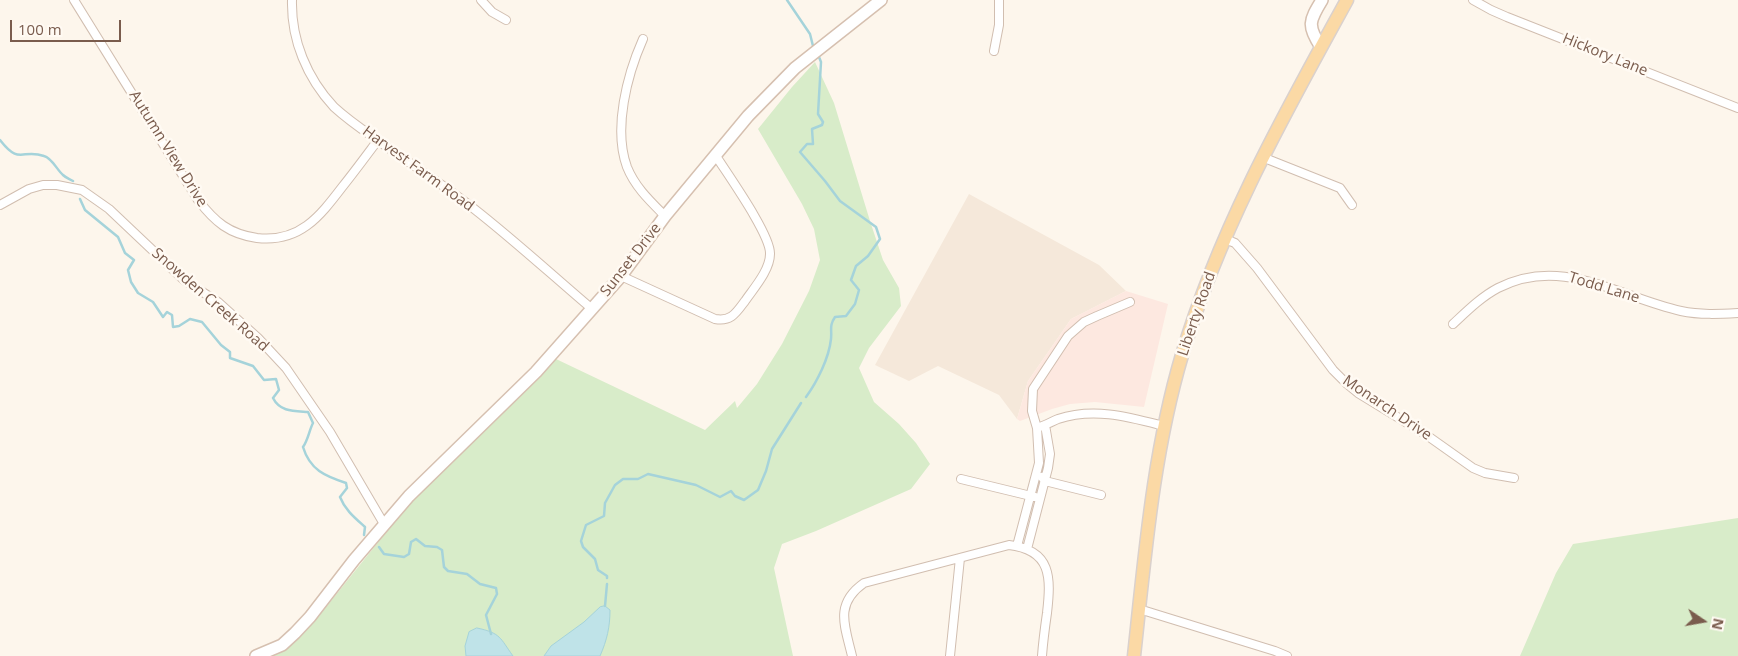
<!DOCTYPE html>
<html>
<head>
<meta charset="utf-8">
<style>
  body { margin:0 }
  #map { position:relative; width:1738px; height:656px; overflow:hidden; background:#fdf6ec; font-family:"Open Sans",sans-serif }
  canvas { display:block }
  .north { position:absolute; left:1678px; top:596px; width:50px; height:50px; -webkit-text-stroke:4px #fffaf3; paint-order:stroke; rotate:102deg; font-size:14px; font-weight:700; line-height:20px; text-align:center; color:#7a5c4d }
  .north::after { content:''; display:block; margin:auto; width:18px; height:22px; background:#7a5c4d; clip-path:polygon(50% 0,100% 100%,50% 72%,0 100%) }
  .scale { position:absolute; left:10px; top:20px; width:111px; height:22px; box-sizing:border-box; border:2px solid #7a5c4d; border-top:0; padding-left:6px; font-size:15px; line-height:18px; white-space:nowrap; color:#7a5c4d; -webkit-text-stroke:4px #fffaf3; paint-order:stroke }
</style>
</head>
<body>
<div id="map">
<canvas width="1738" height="656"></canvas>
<div class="north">N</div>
<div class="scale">100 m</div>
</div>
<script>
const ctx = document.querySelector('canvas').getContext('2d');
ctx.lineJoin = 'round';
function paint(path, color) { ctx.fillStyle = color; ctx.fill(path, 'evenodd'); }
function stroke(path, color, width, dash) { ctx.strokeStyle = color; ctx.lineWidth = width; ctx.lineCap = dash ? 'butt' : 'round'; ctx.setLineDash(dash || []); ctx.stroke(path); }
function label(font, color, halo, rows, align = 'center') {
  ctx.font = font + ' "Open Sans",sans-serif'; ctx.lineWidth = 5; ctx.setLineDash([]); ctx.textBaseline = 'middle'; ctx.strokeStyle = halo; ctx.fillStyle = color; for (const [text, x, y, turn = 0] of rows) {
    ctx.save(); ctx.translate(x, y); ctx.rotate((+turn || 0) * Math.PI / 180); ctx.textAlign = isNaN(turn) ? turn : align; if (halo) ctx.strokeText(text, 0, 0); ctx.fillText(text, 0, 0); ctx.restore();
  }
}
paint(new Path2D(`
  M 969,194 L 1099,265 L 1126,291 L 1071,319 L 1028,381 L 1017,419 L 999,395 L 938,366 L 909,381 L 875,365 Z`), '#f5e8da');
paint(new Path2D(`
  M 1126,291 L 1168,304 L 1144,407 L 1095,402 L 1070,404 L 1052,409 L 1020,421 L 1017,419 L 1028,381 L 1071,319 Z`), '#fde8e0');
paint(new Path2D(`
  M 815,62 L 834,103 L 870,221 L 883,260 L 899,288 L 901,306 L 869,348 L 859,368 L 874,402 L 899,424 L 916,443 L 930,464 L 911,489 L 816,531 L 782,544 L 774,568 L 793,656 L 272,656 L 296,640 L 318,617 L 408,505 L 524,392 L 556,359 L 705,430 L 735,401 L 737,408 L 757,384 L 782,344 L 809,291 L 820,260 L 814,229 L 802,204 L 758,129 L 792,87 Z
  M 1738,518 L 1738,656 L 1520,656 L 1556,573 L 1573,544 Z`), '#d8ecc9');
const water = new Path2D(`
  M 605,606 L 610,610 C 610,627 607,640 600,656 L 544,656 L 551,646 L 584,622 L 600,607 Z
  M 477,628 C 501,633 500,638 513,656 L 466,656 L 465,646 L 469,632 Z`);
paint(water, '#bfe3e8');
stroke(water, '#a5d3da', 1);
stroke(new Path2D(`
  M 787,0 L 810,34 L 813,46
  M 0,140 C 20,166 22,148 44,156 C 52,158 57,170 63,175 C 66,178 70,179 73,181
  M 80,199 L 85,210 L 118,237 L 125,253 L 134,260 L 128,270 L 131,282 L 138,293 L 153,302 L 163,317 L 167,312 L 172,315 L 173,327 L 179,326 L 190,319 L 202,322 L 221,345 L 230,352 L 230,358 L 253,366 L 264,380 L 276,379 L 279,390 L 273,398 C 280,412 294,411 308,412 L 313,423 C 309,431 308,440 303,447 C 310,470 325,476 346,483 L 347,488 L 340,497 C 345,510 355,518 365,527 L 364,535
  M 806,397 C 817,382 829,358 831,339 C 832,329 829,326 835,317 L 846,316 L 855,304 L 859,290 L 851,280 L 856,266 L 868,256 L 880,239 L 876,227 L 840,201 L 825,181 L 800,152 L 807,144 L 813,144 L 812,129 L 822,125 L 823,122 L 818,114 L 821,62 L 819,57
  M 379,547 L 384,554 L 404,557 L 409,554 L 411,542 L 416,539 L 425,546 L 437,547 L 442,550 L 444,567 L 448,571 L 467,574 L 480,584 L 496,588 L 497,594 L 486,615 L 491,634
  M 607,578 L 607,576 L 598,570 L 595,559 L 583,547 L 581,541 L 586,525 L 604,516 L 605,503 L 615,485 L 623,479 L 638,479 L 648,474 L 696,485 L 720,497 L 731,491 L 735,496 L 744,500 L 758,490 L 766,471 L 772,449 L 801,403
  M 605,606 L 607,584`), '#a5d3da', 2.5);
const street = new Path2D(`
  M 74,0 L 198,200 C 215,222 229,234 257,238 C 300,243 320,216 343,186 C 355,171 366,156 378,140
  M 292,0 C 291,40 307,78 334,107 C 346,118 360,128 373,137 C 406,161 441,183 473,208 C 514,240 552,275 592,309
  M 481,0 L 492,12 L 506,20
  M 1473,0 L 1491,10 L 1507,17 L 1738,108
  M 643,39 C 627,75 613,129 627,167 C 635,187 650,201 665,216
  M 994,51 L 999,25 L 999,0
  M 1262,157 L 1340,188 L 1352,205
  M 0,205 L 29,189 L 43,185 L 57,185 L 82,190 L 109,209 L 184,280 L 218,302 L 258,338 L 286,368 L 330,432 L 384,524
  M 1225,239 L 1235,243 L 1257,268 L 1333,370 L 1347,384 L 1358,393 L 1425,434 L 1473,468 L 1485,473 L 1514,478
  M 621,276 L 715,319 C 731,322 736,313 745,301 C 754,288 770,270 770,254 C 771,235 728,175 716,156
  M 1453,324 C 1467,311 1481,297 1498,288 C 1562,255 1618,297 1681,311 C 1700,315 1719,314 1738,313
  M 1037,428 C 1044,426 1051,422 1058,419 C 1094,407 1129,417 1164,426
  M 1042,477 L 1045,481 L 1101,495
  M 961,479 L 1035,497
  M 1017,546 L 1039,463 L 1037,428 L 1032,411 L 1033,389 L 1068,336 L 1084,322 L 1097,316 L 1130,302
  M 1027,549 L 1048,468 L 1050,454 L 1045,425
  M 1139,609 L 1275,651 L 1287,656
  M 852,656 C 845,626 834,604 864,583 L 1009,545 C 1052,550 1051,578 1047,613 C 1045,627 1043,642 1042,656
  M 950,656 L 960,558`);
const secondary = new Path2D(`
  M 1321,47 C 1307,26 1309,21 1322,0
  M 256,656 L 282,645 L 295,633 L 310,617 L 354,560 L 409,496 L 536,372 L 621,276 L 665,216 L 748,116 L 795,68 L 881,0`);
const primary = new Path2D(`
  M 1134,656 C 1145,555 1153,453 1182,355 C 1220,228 1284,115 1347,0`);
stroke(street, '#d1beb0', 10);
stroke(secondary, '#d6c0b0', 14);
stroke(primary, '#dad1cd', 15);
stroke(street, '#fff', 8);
stroke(secondary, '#fff', 11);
stroke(primary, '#fbd9a5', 12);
label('15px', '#7a5c4d', '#fffaf3', [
  ["Hickory Lane",1605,55,22],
  ["Autumn View Drive",168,149,58],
  ["Harvest Farm Road",418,169,36],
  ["Sunset Drive",631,260,-52],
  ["Todd Lane",1604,288,17],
  ["Snowden Creek Road",210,300,41],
  ["Liberty Road",1197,314,-71],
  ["Monarch Drive",1387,408,34]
]);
</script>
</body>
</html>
